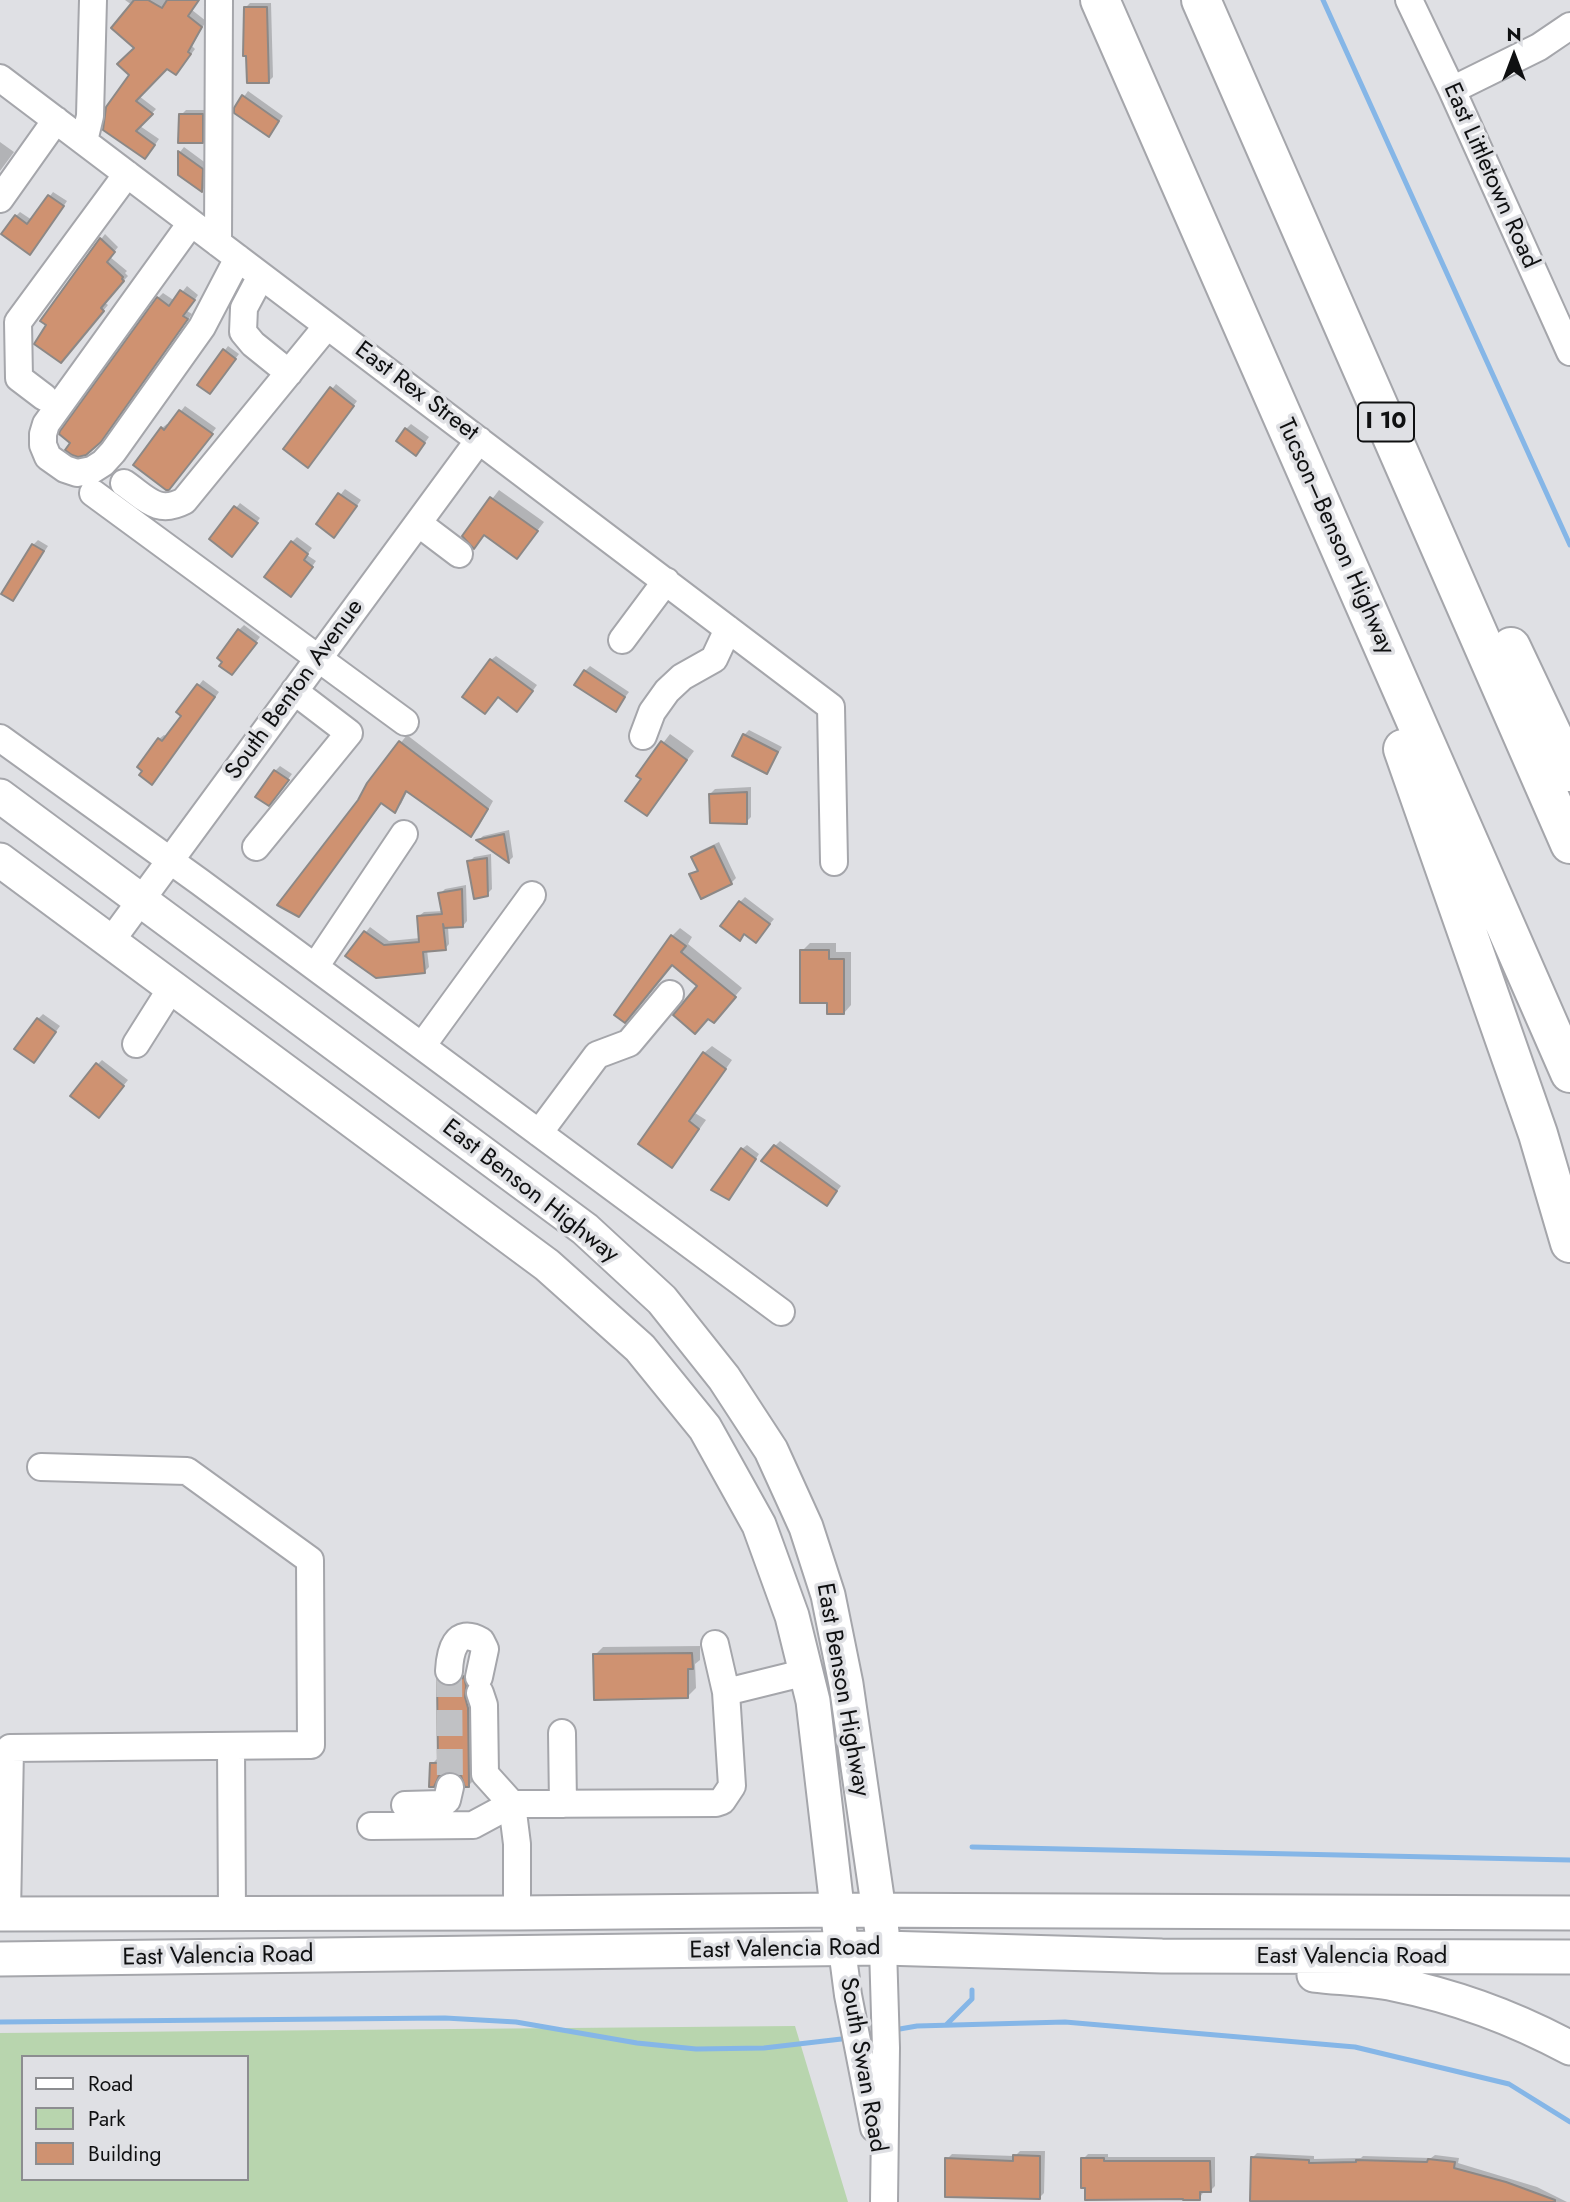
<!DOCTYPE html>
<html>
<head>
<meta charset="utf-8">
<style>
  body { margin:0 }
  #map { position:relative; width:1570px; height:2202px; overflow:hidden; background:#dfe0e4; font-family:Jost,sans-serif }
  canvas { display:block }
  .legend { position:absolute; left:21px; top:2055px; width:228px; height:126px; box-sizing:border-box; background:#dfe0e4; border:2px solid #8c8d90; margin:0; padding:9px 12px; list-style:none; font-size:21px; color:#0f1011 }
  .legend li { display:flex; align-items:center; gap:14px; height:35px }
  .legend b { width:35px; border:2px solid #8c8d90 }
  .north { position:absolute; left:1479px; top:21px; width:70px; height:70px; -webkit-text-stroke:5px #dfe0e4; paint-order:stroke; rotate:0deg; font-size:19px; font-weight:700; line-height:28px; text-align:center; color:#0f1011 }
  .north::after { content:''; display:block; margin:auto; width:24px; height:32px; background:#0f1011; clip-path:polygon(50% 0,100% 100%,50% 72%,0 100%) }
</style>
</head>
<body>
<div id="map">
<canvas width="1570" height="2202"></canvas>
<ul class="legend">
<li><b style="height:9px;background:#fff"></b>Road</li>
<li><b style="height:19px;background:#b8d5ae"></b>Park</li>
<li><b style="height:19px;background:#cf9271"></b>Building</li>
</ul>
<div class="north">N</div>
</div>
<script>
const ctx = document.querySelector('canvas').getContext('2d');
ctx.lineJoin = 'round';
function paint(path, color) { ctx.fillStyle = color; ctx.fill(path, 'evenodd'); }
function stroke(path, color, width, dash) { ctx.strokeStyle = color; ctx.lineWidth = width; ctx.lineCap = dash ? 'butt' : 'round'; ctx.setLineDash(dash || []); ctx.stroke(path); }
function label(font, color, halo, rows, align = 'center') {
  ctx.font = font + ' Jost,sans-serif'; ctx.lineWidth = 7; ctx.setLineDash([]); ctx.textBaseline = 'middle'; ctx.strokeStyle = halo; ctx.fillStyle = color; for (const [text, x, y, turn = 0] of rows) {
    ctx.save(); ctx.translate(x, y); ctx.rotate((+turn || 0) * Math.PI / 180); ctx.textAlign = isNaN(turn) ? turn : align; if (halo) ctx.strokeText(text, 0, 0); ctx.fillText(text, 0, 0); ctx.restore();
  }
}
paint(new Path2D(`
  M 795,2026 L 848,2202 L 0,2202 L 0,2033 ZM 23,2057 L 247,2057 L 247,2179 L 23,2179 Z`), '#b8d5ae');
paint(new Path2D(`
  M 125,0 L 198,0 L 192,10 L 206,21 L 192,46 L 195,49 L 181,68 L 176,73 L 167,67 L 139,96 L 156,109 L 140,126 L 159,139 L 150,152 L 105,129 L 131,75 L 136,48 L 132,5 Z
  M 250,3 L 271,3 L 273,77 L 269,81 L 245,8 Z
  M 248,91 L 283,116 L 273,130 L 236,108 Z
  M 186,110 L 207,110 L 207,136 L 202,141 L 181,115 Z
  M 0,142 L 14,152 L 0,171 Z
  M 184,147 L 207,164 L 207,185 L 202,190 L 179,174 L 180,152 Z
  M 53,192 L 67,201 L 34,249 L 16,216 L 20,212 L 32,220 Z
  M 105,234 L 118,247 L 110,257 L 127,271 L 125,273 L 128,276 L 104,302 L 108,305 L 65,356 L 48,311 Z
  M 187,286 L 198,295 L 187,311 L 192,314 L 105,435 L 73,442 L 62,432 L 158,298 L 163,293 L 175,301 Z
  M 228,346 L 239,354 L 213,388 L 200,384 Z
  M 336,384 L 357,401 L 312,461 L 286,449 Z
  M 185,406 L 216,428 L 174,483 L 135,465 L 162,428 L 167,424 L 170,425 Z
  M 411,424 L 429,437 L 421,448 L 406,429 Z
  M 345,489 L 361,500 L 339,531 L 318,524 Z
  M 499,490 L 544,522 L 517,557 L 485,534 L 474,547 L 464,536 Z
  M 240,503 L 260,518 L 236,550 L 211,539 Z
  M 297,537 L 312,548 L 307,555 L 316,561 L 295,590 L 292,542 Z
  M 38,540 L 48,546 L 13,599 L 33,545 Z
  M 244,625 L 260,637 L 237,668 L 239,630 Z
  M 496,656 L 537,685 L 522,705 L 491,660 Z
  M 590,666 L 629,692 L 615,710 L 585,671 Z
  M 203,680 L 219,692 L 157,778 L 159,739 L 164,735 L 166,736 L 183,716 L 178,712 Z
  M 749,730 L 782,747 L 767,772 L 744,735 Z
  M 670,734 L 694,751 L 647,814 L 643,779 L 639,775 Z
  M 407,735 L 493,801 L 478,828 L 471,834 L 408,790 L 401,804 L 394,811 L 383,802 L 299,914 L 368,784 Z
  M 280,766 L 292,774 L 273,799 L 275,771 Z
  M 751,787 L 751,817 L 746,822 L 710,794 L 715,789 Z
  M 509,830 L 513,857 L 509,861 L 479,840 L 483,836 Z
  M 719,842 L 736,878 L 731,883 L 692,875 L 699,869 L 693,857 L 698,852 Z
  M 491,854 L 492,889 L 487,894 L 469,862 L 474,857 Z
  M 466,885 L 467,921 L 463,926 L 448,926 L 449,944 L 445,949 L 427,950 L 429,967 L 424,972 L 347,956 L 370,927 L 389,941 L 420,938 L 419,916 L 424,912 L 443,911 L 440,894 L 445,889 Z
  M 745,897 L 774,919 L 760,936 L 740,902 Z
  M 680,928 L 692,937 L 688,944 L 742,988 L 721,1013 L 699,985 L 672,936 Z
  M 810,943 L 836,943 L 836,952 L 851,952 L 851,1005 L 844,1013 L 829,1001 L 802,951 Z
  M 43,1014 L 60,1026 L 38,1056 L 38,1019 Z
  M 712,1046 L 732,1060 L 695,1113 L 706,1120 L 679,1158 L 704,1053 Z
  M 102,1060 L 128,1080 L 103,1111 L 97,1065 Z
  M 780,1141 L 841,1186 L 827,1204 L 775,1146 Z
  M 747,1145 L 759,1154 L 733,1193 L 742,1149 Z
  M 700,1646 L 700,1660 L 695,1664 L 696,1688 L 688,1696 L 595,1655 L 603,1647 Z
  M 472,1670 L 476,1778 L 468,1786 L 463,1775 L 453,1770 L 444,1771 L 433,1786 L 432,1764 L 440,1756 L 439,1681 L 446,1674 L 457,1680 L 464,1678 Z
  M 1020,2151 L 1045,2151 L 1044,2193 L 1039,2198 L 947,2159 L 952,2154 L 1015,2156 Z
  M 1257,2153 L 1314,2156 L 1314,2159 L 1361,2158 L 1363,2156 L 1431,2158 L 1435,2155 L 1459,2158 L 1458,2163 L 1537,2187 L 1567,2202 L 1435,2202 L 1375,2199 L 1252,2158 Z
  M 1088,2154 L 1108,2154 L 1108,2157 L 1215,2157 L 1215,2186 L 1210,2191 L 1204,2191 L 1199,2199 L 1083,2159 Z`), '#0003');
stroke(new Path2D(`
  M 1323,0 L 1570,545
  M 972,1847 L 1570,1860
  M 0,2022 L 445,2018 L 516,2022 L 637,2043 L 696,2049 L 764,2048 L 850,2038
  M 946,2025 L 972,1999 L 972,1990
  M 894,2030 L 917,2026 L 1065,2022 L 1355,2047 L 1509,2084 L 1570,2122`), '#85b6e7', 5);
const building = new Path2D(`
  M 134,0 L 148,0 L 162,8 L 167,0 L 199,0 L 188,16 L 202,27 L 188,52 L 191,54 L 176,75 L 167,69 L 136,101 L 153,114 L 136,131 L 155,145 L 145,159 L 103,130 L 106,107 L 129,75 L 117,64 L 134,48 L 111,28 Z
  M 244,7 L 267,7 L 269,83 L 247,83 L 246,56 L 243,56 Z
  M 242,95 L 279,121 L 269,137 L 234,113 L 234,108 Z
  M 179,114 L 203,114 L 203,143 L 178,143 Z
  M 178,151 L 203,169 L 202,192 L 178,175 Z
  M 48,195 L 64,206 L 30,255 L 1,234 L 15,215 L 27,224 Z
  M 100,238 L 115,252 L 107,262 L 123,277 L 122,279 L 124,281 L 101,308 L 104,311 L 61,363 L 34,344 L 46,325 L 40,321 Z
  M 180,290 L 195,300 L 183,316 L 188,319 L 101,442 L 86,455 L 78,457 L 72,455 L 65,450 L 70,443 L 59,434 L 60,431 L 157,297 L 169,306 Z
  M 223,349 L 236,359 L 210,394 L 197,385 Z
  M 330,387 L 354,406 L 308,468 L 283,449 Z
  M 179,410 L 213,434 L 169,490 L 166,490 L 133,465 L 161,427 L 164,430 Z
  M 405,428 L 425,443 L 416,456 L 396,441 Z
  M 338,493 L 357,506 L 334,538 L 316,524 Z
  M 490,497 L 538,531 L 517,559 L 484,535 L 474,549 L 462,536 Z
  M 234,506 L 258,523 L 232,557 L 209,539 Z
  M 291,541 L 308,554 L 304,560 L 313,567 L 291,597 L 264,577 Z
  M 32,544 L 44,551 L 13,601 L 1,594 Z
  M 238,629 L 257,643 L 232,675 L 219,666 L 222,662 L 217,658 Z
  M 490,659 L 533,691 L 517,712 L 498,697 L 485,714 L 462,697 Z
  M 584,670 L 625,697 L 616,712 L 574,685 Z
  M 197,684 L 215,697 L 152,785 L 139,775 L 142,771 L 137,767 L 158,738 L 162,741 L 181,716 L 176,712 Z
  M 743,734 L 778,752 L 767,774 L 732,756 Z
  M 399,741 L 488,809 L 471,837 L 406,791 L 395,813 L 381,803 L 299,917 L 277,905 L 358,800 L 367,783 Z
  M 661,741 L 687,760 L 647,816 L 625,801 L 641,779 L 636,776 Z
  M 274,770 L 289,780 L 269,806 L 255,797 Z
  M 747,792 L 747,824 L 710,823 L 709,794 Z
  M 504,834 L 509,863 L 476,840 Z
  M 714,846 L 732,884 L 701,899 L 689,874 L 698,871 L 691,857 Z
  M 487,858 L 488,896 L 474,899 L 467,861 Z
  M 462,889 L 463,927 L 444,928 L 443,924 L 446,950 L 423,952 L 425,973 L 376,978 L 345,956 L 364,931 L 384,945 L 419,942 L 417,916 L 442,914 L 438,893 Z
  M 739,901 L 770,924 L 756,943 L 744,934 L 740,941 L 720,926 Z
  M 671,935 L 686,946 L 681,952 L 736,997 L 714,1023 L 708,1019 L 695,1034 L 673,1015 L 697,986 L 672,965 L 625,1023 L 614,1015 Z
  M 800,950 L 829,950 L 829,959 L 844,959 L 844,1014 L 827,1014 L 827,1003 L 800,1003 Z
  M 37,1018 L 56,1032 L 34,1063 L 14,1049 Z
  M 703,1052 L 726,1069 L 689,1121 L 699,1129 L 672,1168 L 638,1144 Z
  M 96,1063 L 124,1086 L 99,1118 L 70,1096 Z
  M 774,1145 L 837,1191 L 827,1206 L 761,1161 Z
  M 741,1148 L 756,1159 L 729,1200 L 711,1190 Z
  M 692,1653 L 693,1669 L 688,1669 L 688,1698 L 594,1700 L 593,1654 Z
  M 464,1676 L 466,1686 L 465,1697 L 468,1708 L 469,1787 L 465,1787 L 461,1776 L 453,1772 L 446,1772 L 439,1776 L 434,1787 L 429,1787 L 430,1763 L 438,1763 L 437,1680 L 448,1687 L 456,1685 Z
  M 1013,2155 L 1040,2156 L 1040,2199 L 945,2197 L 945,2158 L 1013,2161 Z
  M 1251,2157 L 1309,2160 L 1309,2163 L 1356,2162 L 1356,2160 L 1427,2162 L 1428,2159 L 1455,2162 L 1454,2168 L 1506,2182 L 1555,2200 L 1555,2202 L 1250,2201 Z
  M 1081,2158 L 1104,2158 L 1104,2161 L 1210,2161 L 1211,2192 L 1200,2192 L 1200,2200 L 1183,2200 L 1183,2199 L 1085,2200 L 1085,2188 L 1081,2188 Z`);
paint(building, '#cf9271');
stroke(building, '#8c8886', 2);
stroke(new Path2D(`
  M 449,1671 L 450,1787`), '#c0c1c4', 26, [26, 13]);
const minor = new Path2D(`
  M 1409,0 L 1452,90 L 1570,352
  M 0,78 L 831,707 L 834,862
  M 1452,90 L 1539,47 L 1570,26
  M 84,141 L 90,116 L 93,0
  M 0,199 L 56,120
  M 191,223 L 46,424 L 43,434 L 43,445 L 48,457 L 65,469 L 77,473 L 92,470 L 103,463 L 113,452 L 202,327 L 238,258
  M 218,243 L 219,0
  M 261,276 L 244,308 L 243,332 L 253,344 L 289,373
  M 44,397 L 19,378 L 18,322 L 127,174
  M 124,483 C 146,498 157,515 184,501 L 327,326
  M 93,493 L 405,722
  M 418,523 L 459,554
  M 622,640 L 666,581
  M 643,736 L 652,712 L 667,691 L 682,677 L 714,659 L 728,629
  M 0,738 L 200,882 L 781,1312
  M 256,847 L 349,733 L 294,691
  M 111,941 L 479,440
  M 315,967 L 404,834
  M 136,1044 L 172,987
  M 422,1046 L 532,895
  M 539,1133 L 597,1055 L 629,1043 L 670,994
  M 449,1671 C 450,1652 455,1626 481,1641 L 485,1649 L 479,1677
  M 726,1692 L 807,1672
  M 480,1693 L 484,1705 L 485,1774 L 512,1804 L 517,1844 L 517,1913
  M 562,1733 L 563,1804
  M 231,1746 L 232,1913
  M 405,1805 L 442,1804 L 447,1800 L 450,1787
  M 371,1826 L 473,1825 L 512,1804 L 716,1803 L 722,1801 L 732,1786 L 726,1692 L 715,1644
  M 7,1914 L 10,1748 L 311,1745 L 310,1560 L 187,1471 L 41,1467
  M 883,1948 L 886,2048 L 884,2202
  M 842,1949 L 848,1995 L 874,2128`);
const major = new Path2D(`
  M 0,796 L 585,1229 L 662,1300 L 724,1378 L 771,1450 L 806,1527 L 828,1595 L 846,1684 L 882,1932
  M 0,860 L 547,1265 L 640,1348 L 705,1428 L 759,1525 L 792,1616 L 813,1701 L 840,1933
  M 0,1914 L 517,1913 L 838,1910 L 1570,1913
  M 0,1959 L 883,1948 L 1162,1956 L 1570,1957
  M 1314,1975 C 1340,1978 1368,1979 1394,1984 C 1454,1996 1516,2019 1570,2048`);
const highway = new Path2D(`
  M 1100,0 L 1570,1073
  M 1201,0 L 1570,844
  M 1511,647 L 1570,772
  M 1403,749 L 1538,1134 L 1570,1243`);
stroke(minor, '#a5a6ab', 30);
stroke(major, '#a5a6ab', 37);
stroke(highway, '#a5a6ab', 42);
stroke(minor, '#fff', 26);
stroke(major, '#fff', 33);
stroke(highway, '#fff', 38);
for (const [x, y, w] of [
  [1386,422,56]
]) { const box = new Path2D(); box.roundRect(x - w / 2, y - 19.5, w, 39, 5); ctx.fillStyle = '#dfe0e4'; ctx.fill(box); stroke(box, '#0f1011', 2); }
label('bold 23px', '#0f1011', null, [
  ["I 10",1386,422]
]);
label('24px', '#0f1011', '#dfe0e4', [
  ["East Littletown Road",1490,176,66],
  ["East Rex Street",416,392,37],
  ["Tucson–Benson Highway",1335,537,66],
  ["South Benton Avenue",295,690,-54],
  ["East Benson Highway",530,1192,38],
  ["East Benson Highway",842,1690,80],
  ["East Valencia Road",785,1950,-1],
  ["East Valencia Road",218,1957,-1],
  ["East Valencia Road",1352,1957],
  ["South Swan Road",862,2065,80]
]);
</script>
</body>
</html>
